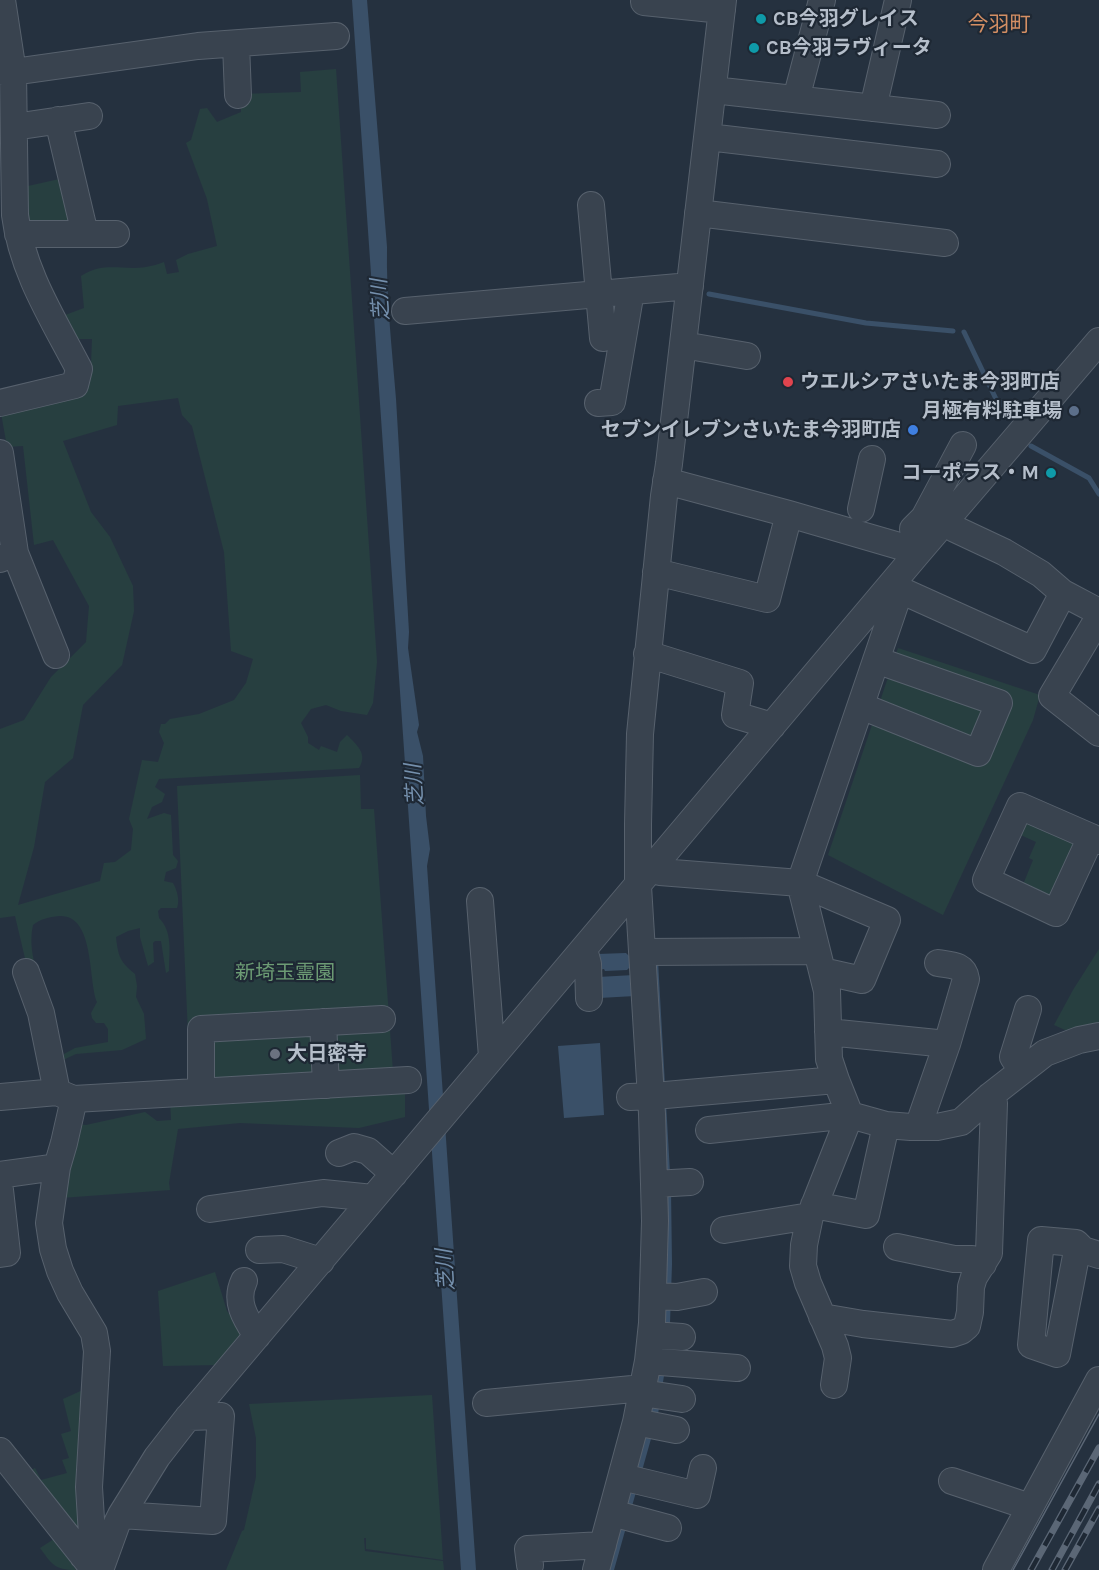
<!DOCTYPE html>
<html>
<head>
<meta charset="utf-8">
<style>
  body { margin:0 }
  canvas { display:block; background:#25313f }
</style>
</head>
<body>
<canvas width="1099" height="1570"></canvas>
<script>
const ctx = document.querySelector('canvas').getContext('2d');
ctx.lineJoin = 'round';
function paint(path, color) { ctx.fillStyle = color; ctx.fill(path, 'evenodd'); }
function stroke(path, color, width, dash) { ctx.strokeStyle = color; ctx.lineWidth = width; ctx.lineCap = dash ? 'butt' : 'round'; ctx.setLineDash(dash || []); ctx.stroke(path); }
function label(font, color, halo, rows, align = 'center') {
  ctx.font = font + ' Karla,"Noto Sans JP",sans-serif'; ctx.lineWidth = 4.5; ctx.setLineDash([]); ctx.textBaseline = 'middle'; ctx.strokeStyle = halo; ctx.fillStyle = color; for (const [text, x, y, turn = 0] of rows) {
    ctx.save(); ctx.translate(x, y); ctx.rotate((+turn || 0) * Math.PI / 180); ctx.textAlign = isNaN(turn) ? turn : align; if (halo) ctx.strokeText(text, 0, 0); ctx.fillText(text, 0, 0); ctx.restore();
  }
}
paint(new Path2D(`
  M 336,69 L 377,662 L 373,703 L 367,715 L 341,711 L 326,705 L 311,709 L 301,723 L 308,737 L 308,743 L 319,750 L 321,746 L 337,752 L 340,742 L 347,735 C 357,745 368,754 359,768 L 159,779 L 155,787 L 165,794 L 162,802 L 152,807 L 147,819 L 164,813 L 171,815 L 173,855 L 178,861 L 176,868 L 166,872 L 164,881 L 173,883 C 177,890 180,900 177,908 L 161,908 L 158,911 L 159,918 C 173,932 169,952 169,971 L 166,973 L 161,941 L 155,941 L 153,943 L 154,962 L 148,966 L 140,937 L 140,928 L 128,931 L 116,937 C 118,956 120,962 135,974 L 137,986 L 136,997 L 144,1014 L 146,1039 L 122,1050 L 76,1054 L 63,1060 L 64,1054 L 75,1048 L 108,1042 L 108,1029 L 104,1023 L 96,1023 L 92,1018 L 91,1013 L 97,1002 C 88,979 95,914 59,916 C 49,917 40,919 33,925 C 27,952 39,977 47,1003 L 29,975 L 15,916 L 0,918 L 0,729 L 24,720 L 51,677 L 86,642 L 89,606 L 53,540 L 34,545 L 23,446 L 7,447 L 0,407 L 82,387 L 91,365 L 92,339 L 69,339 L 57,318 L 84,308 L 81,276 C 105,261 121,271 146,267 C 152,266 159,264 164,262 L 167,274 L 179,272 L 176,260 L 188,254 L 217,246 L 207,199 L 186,143 L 191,140 L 200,109 L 207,108 L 217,122 L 241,112 L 241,94 L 301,92 L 300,72 ZM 178,398 L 182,415 L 192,426 L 224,552 L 231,651 L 253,659 L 246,683 L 234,700 L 199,714 L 170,719 L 165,724 L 161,724 L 159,732 L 164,743 L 158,762 L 142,760 L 129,819 L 133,829 L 131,850 L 115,862 L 104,863 L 100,881 L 18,905 L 34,847 L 45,782 L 73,758 L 83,705 L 122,665 L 134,611 L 133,586 L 110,537 L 91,512 L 63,441 L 117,425 L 118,406 Z
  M 64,178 L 72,226 L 29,226 L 19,188 Z
  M 898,648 L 1040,695 L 1033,720 L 943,915 L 828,855 Z
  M 360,775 L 361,809 L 374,809 L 393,1072 L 190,1079 L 177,786 Z
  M 1021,817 L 1079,839 L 1055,903 L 1020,892 L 1033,860 L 1029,858 L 1036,842 L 1014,832 Z
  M 1099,949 L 1099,1028 L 1074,1034 L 1054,1025 L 1073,990 Z
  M 405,1083 L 405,1117 L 359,1128 L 240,1123 L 178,1129 L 169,1183 L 170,1190 L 61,1198 L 76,1124 L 86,1125 L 145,1112 L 157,1121 L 171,1120 L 170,1097 Z
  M 215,1272 L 227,1311 L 244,1333 L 218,1365 L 163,1366 L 158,1291 Z
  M 85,1389 L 82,1549 L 29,1471 L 35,1468 L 41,1480 L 67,1473 L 62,1460 L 69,1458 L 61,1434 L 71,1431 L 63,1399 Z
  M 432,1395 L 443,1560 L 366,1549 L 366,1538 L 364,1538 L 365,1551 L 443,1561 L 444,1570 L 226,1570 L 242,1531 L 244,1530 L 256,1477 L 256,1438 L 249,1404 Z
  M 54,1539 L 76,1570 C 54,1570 52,1564 40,1548 Z`), '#273f40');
paint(new Path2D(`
  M 352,0 L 367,0 L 387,247 C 386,298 392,348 396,399 C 401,476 404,554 409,632 L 408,648 L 419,725 L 417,732 L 423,756 L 426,816 L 430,849 L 427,866 L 476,1570 L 461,1570 Z
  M 626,953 L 630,957 L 629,968 L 627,970 L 605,971 L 604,969 L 599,970 L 598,954 Z
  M 658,961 L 671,1191 L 672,1264 L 670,1323 L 668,1350 L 658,1414 L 614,1570 L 604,1570 L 650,1398 L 649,962 Z
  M 634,975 L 635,996 L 599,998 L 598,977 Z
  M 600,1043 L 604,1115 L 564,1118 L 558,1046 Z`), '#3a5068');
stroke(new Path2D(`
  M 709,294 L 866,323 L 953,331
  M 964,332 L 996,399 L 1018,418
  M 1031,446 L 1089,478 L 1099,494`), '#3a5068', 5);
const minor = new Path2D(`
  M 644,2 L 722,10
  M 236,44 L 238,95
  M 0,71 L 13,72 L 198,46 L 336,36
  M 713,90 L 937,115
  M 796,99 L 822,0
  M 873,108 L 898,0
  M 58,120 L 85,234
  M 14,127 L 89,116
  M 708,137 L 937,164
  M 591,205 L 603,338
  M 698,213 L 945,243
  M 18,234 L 116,234
  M 405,311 L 690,286
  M 683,345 L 747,356
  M 0,403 L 75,385 L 79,369 C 53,319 22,271 15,215 L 13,72 L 2,0
  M 598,403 L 612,402 L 631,291
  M 0,453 L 15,553 L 0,559
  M 666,481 L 789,514 L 906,548 L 916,555
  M 861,509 L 872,459
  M 913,529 L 924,518 L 963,445
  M 15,553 L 56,655
  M 656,572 L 767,599 L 789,514
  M 890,586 L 900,590 L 800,883 L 827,991 L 829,1059 L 836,1080 L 850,1115 L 886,1125 L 911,1127 L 937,1127 L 961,1122 L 990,1096 L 1045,1053 L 1079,1040 L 1099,1036
  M 900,590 L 1033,650 L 1063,593 L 1041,574 L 1004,552 L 955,529 L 945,520
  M 1063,593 L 1099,612
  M 1099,617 L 1052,696 L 1099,733
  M 647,654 L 740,683 L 735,715 L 772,726
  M 861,706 L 978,753 L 999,703 L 876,660
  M 1091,837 L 1056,913 L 986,880 L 1020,806 L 1091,837 L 1099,841
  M 653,867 L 660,872 L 800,883 L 887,920 L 862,980 L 822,971
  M 480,901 L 492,1057
  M 584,949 L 588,964 L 589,998
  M 642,952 L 817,951
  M 26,972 L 41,1013 L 57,1092
  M 323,1022 L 326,1085
  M 828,1032 L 947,1044
  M 1022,1071 L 1013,1057 L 1028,1009
  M 201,1091 L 201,1029 L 382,1019
  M 0,1097 L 57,1092 L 71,1098
  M 630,1097 L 654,1096 L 836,1080
  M 918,1127 L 947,1044 L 966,979 C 964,964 950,965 938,963
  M 709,1130 L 850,1115 L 810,1216 L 804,1245 L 803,1266 L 808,1283 L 835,1346 L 838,1358 L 834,1385
  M 339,1153 L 354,1147 L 368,1151 L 394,1174
  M 0,1175 L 57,1167
  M 654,1184 L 690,1182
  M 0,1190 L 7,1253 L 0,1254
  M 814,1205 L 866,1215 L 886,1125
  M 210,1209 L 323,1193 L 373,1198
  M 724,1230 L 810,1216
  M 897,1247 L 954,1259 L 972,1259 L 983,1264
  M 259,1250 L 283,1249 L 321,1261
  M 1083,1250 L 1076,1256 L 1057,1354 L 1031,1345 L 1041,1240 L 1076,1243 L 1083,1250 L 1099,1255
  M 244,1281 C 234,1302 246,1319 257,1336
  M 653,1296 L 677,1297 L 704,1292
  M 822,1317 L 863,1324 L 952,1334 L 961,1331 L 967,1326 L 970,1312 L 971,1287 L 974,1277 L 989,1253 L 994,1103 L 990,1096
  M 651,1335 L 682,1337
  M 648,1361 L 737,1368
  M 642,1393 L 682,1399
  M 486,1403 L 643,1388
  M 636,1422 L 676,1430
  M 0,1451 L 92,1567
  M 622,1477 L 697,1495 L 703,1468
  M 952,1481 L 1030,1507
  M 612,1513 L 668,1528
  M 121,1515 L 213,1521 L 221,1416 L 188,1417
  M 83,1556 L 92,1535 L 89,1487 L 97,1351 L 94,1333 L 70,1293 L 60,1271 L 53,1249 L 49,1223 L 57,1167 L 64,1143 L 74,1099 L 408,1080
  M 530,1565 L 528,1549 L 603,1545
  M 100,1570 L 117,1523 L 121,1515 L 157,1457 L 185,1421 L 916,555 L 1099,341
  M 596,1570 L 636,1422 L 648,1361 L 652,1323 L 655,1221 L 654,1184 L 652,1114 L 638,886 L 638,824 L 640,734 L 664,496 L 669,464 L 723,0
  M 996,1570 L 1099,1380`);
stroke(minor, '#57616d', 28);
stroke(minor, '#39434f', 26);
stroke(new Path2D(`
  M 1013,1570 L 1099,1414`), '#5b6776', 1.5);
const rail = new Path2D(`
  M 1031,1570 L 1099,1448
  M 1052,1570 L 1099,1484
  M 1065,1570 L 1099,1509`);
stroke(rail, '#5b6776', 7);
stroke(rail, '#1e2834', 4.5, [14]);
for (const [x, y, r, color] of [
  [761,19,6,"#0f9aa8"],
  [754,48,6,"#0f9aa8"],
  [788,382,6,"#e0444e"],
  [1074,411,6,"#5c6f8a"],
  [913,430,6,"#3f7fe0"],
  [1051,473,6,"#0f9aa8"],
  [275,1054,6,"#6b7280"]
]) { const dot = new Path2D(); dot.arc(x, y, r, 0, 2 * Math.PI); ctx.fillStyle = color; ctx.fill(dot); stroke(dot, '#1e2834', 2); }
label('bold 20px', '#b5beca', '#1e2834', [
  ["CB今羽グレイス",773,19],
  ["CB今羽ラヴィータ",766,48],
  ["ウエルシアさいたま今羽町店",800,382],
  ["月極有料駐車場",1062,411,"right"],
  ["セブンイレブンさいたま今羽町店",901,430,"right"],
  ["コーポラス・M",1039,473,"right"],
  ["大日密寺",287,1054]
], 'left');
label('20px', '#6c9b74', '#1e2834', [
  ["新埼玉霊園",285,973]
]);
label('21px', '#d58f64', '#1e2834', [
  ["今羽町",999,25]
]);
label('italic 21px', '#7590ad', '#1e2834', [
  ["芝川",381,300,-94],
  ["芝川",415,785,-94],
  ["芝川",446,1270,-94]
]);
</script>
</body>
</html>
